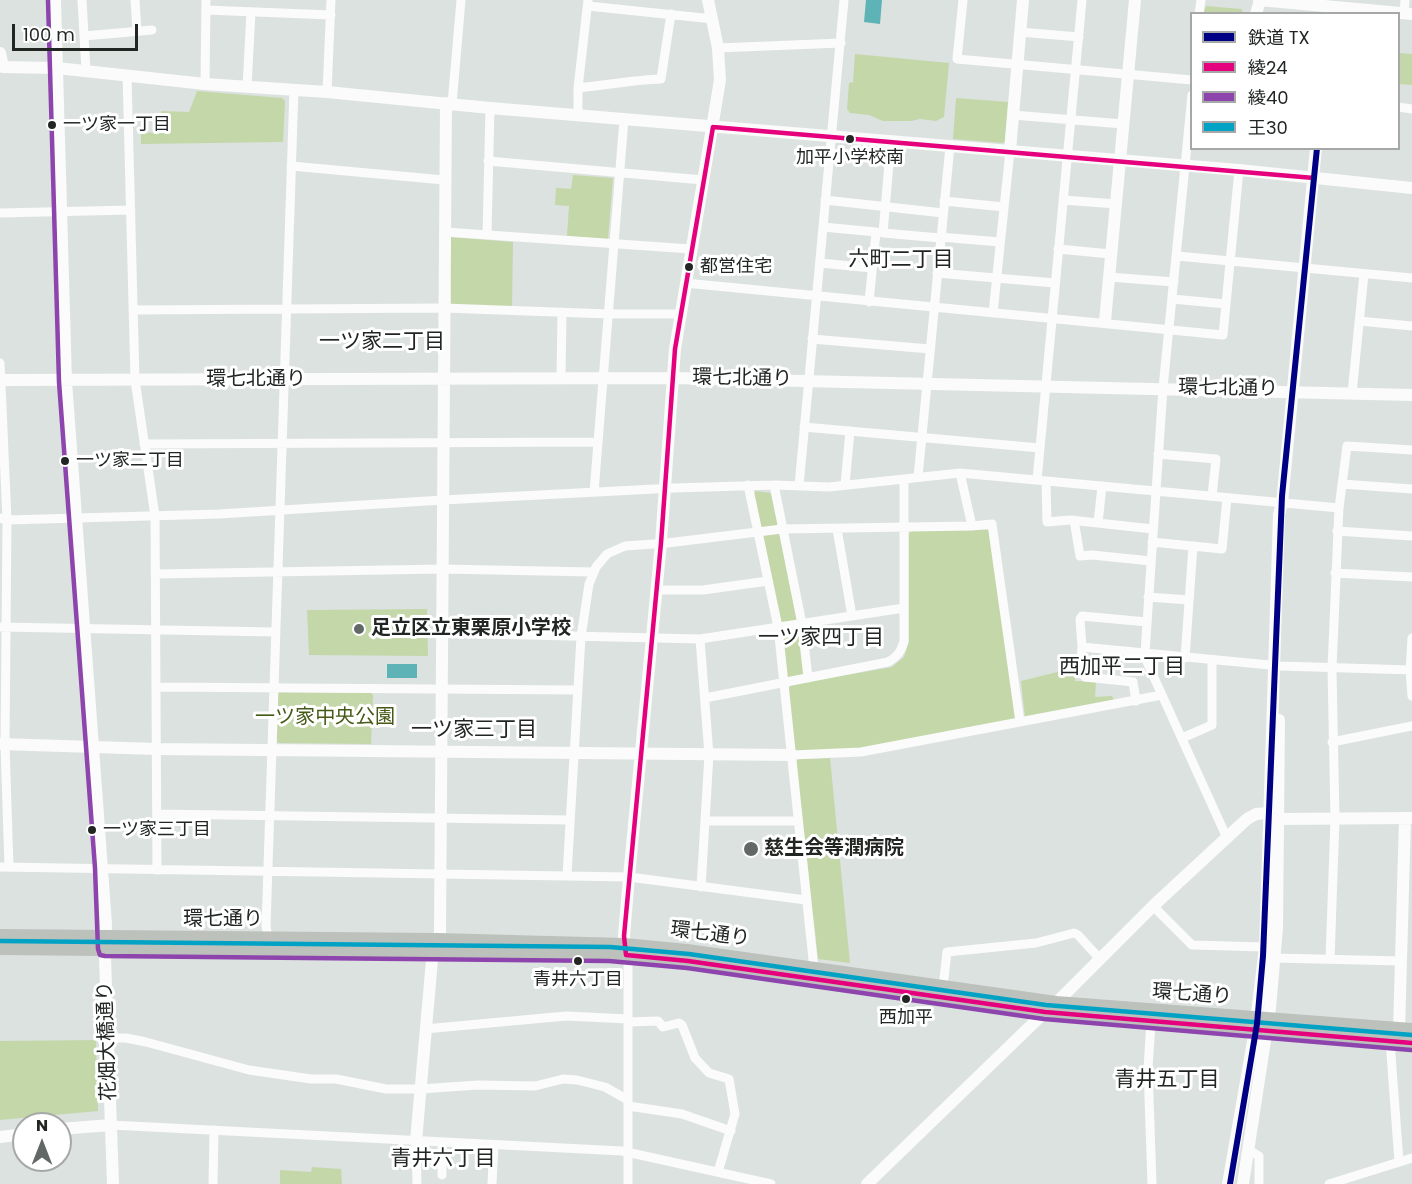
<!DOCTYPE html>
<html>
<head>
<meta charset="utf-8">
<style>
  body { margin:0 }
  #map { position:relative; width:1412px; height:1184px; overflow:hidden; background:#dce2df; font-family:Poppins,"Noto Sans JP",sans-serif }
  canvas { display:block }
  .legend { position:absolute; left:1190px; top:12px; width:210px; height:138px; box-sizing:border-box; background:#fff; border:2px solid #a6a8a7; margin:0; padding:8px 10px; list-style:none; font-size:18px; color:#212623 }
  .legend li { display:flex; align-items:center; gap:12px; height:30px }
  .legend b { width:30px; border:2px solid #a6a8a7 }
  .north { position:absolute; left:12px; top:1112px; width:60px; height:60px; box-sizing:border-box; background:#fff; border:2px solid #a6a8a7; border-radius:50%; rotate:0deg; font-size:16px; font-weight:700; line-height:24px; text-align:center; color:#212623 }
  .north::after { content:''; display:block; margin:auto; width:21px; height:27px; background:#626865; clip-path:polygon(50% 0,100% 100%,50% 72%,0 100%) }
  .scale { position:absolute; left:12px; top:24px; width:126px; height:27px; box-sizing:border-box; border:3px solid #212623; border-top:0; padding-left:8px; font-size:18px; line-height:21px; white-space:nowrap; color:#212623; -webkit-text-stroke:4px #fff; paint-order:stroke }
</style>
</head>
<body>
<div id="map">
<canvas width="1412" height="1184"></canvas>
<ul class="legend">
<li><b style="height:8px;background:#000084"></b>鉄道 TX</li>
<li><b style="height:8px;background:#e5007d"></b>綾24</li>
<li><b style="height:8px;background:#8e44ad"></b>綾40</li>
<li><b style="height:8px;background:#02a2c5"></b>王30</li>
</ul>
<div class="north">N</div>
<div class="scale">100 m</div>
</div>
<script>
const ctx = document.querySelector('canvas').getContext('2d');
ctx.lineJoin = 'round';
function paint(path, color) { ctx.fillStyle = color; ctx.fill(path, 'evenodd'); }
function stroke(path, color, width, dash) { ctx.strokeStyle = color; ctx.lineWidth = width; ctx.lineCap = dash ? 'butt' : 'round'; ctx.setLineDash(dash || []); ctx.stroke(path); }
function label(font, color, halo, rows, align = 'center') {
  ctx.font = font + ' Poppins,"Noto Sans JP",sans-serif'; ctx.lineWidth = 6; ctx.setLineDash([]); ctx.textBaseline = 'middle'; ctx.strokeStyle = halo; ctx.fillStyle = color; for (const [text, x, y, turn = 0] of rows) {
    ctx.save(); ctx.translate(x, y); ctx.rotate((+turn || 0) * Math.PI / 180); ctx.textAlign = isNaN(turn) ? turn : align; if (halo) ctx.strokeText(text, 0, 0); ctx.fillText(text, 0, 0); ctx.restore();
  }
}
paint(new Path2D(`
  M 1206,6 L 1241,9 L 1244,14 L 1203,14 Z
  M 1400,53 L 1412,54 L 1412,85 L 1399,84 Z
  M 855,54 L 949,63 L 944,117 L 936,121 L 920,119 L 911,121 L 883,121 L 869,115 L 850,113 L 847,109 L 849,83 L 853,82 Z
  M 197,91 L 282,98 L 285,101 L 283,142 L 141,144 L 141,133 L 161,132 L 161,111 L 189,112 Z
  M 956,98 L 1008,102 L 1005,141 L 1003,143 L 953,139 Z
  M 573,175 L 613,178 L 608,239 L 567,236 L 569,206 L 555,205 L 556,188 L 571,189 Z
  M 451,237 L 513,242 L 512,308 L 451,305 L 449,239 Z
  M 756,491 L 771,493 L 779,524 L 777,527 L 761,527 L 754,494 Z
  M 913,530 L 991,530 L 1017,720 L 862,750 L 795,751 L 787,691 L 791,685 L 892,667 L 904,657 L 909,642 L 909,533 Z
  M 778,532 L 782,535 L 798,618 L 796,622 L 783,624 L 780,621 L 763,537 L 765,534 Z
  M 427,609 L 428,656 L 309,655 L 307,610 Z
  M 797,628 L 800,631 L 805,674 L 790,680 L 786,676 L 782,633 L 785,629 Z
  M 1073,668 L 1076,670 L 1075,681 L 1096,682 L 1095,697 L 1112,696 L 1115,702 L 1025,718 L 1021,681 Z
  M 280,692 L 371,693 L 373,695 L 371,744 L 279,743 L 277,742 L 278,693 Z
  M 830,758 L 850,963 L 818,959 L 796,762 L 798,759 Z
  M 96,1040 L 98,1111 L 0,1120 L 0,1041 Z
  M 312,1167 L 341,1169 L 342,1184 L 280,1184 L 280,1170 L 311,1172 Z`), '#c4d7a9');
paint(new Path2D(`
  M 866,0 L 882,0 L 880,24 L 864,22 Z
  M 387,664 L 417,664 L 417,678 L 387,678 Z`), '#5db3b6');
stroke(new Path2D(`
  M 82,0 L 86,71
  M 135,0 L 137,31
  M 963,0 L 957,59 L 1192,80
  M 588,6 L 713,19
  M 206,10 L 331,15
  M 1404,13 L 1405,0
  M 1199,14 L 1201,0
  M 1020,32 L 1079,37
  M 84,36 L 152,30
  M 718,48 L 841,43
  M 127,75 L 135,380 L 155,516 L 157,870
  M 205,84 L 206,0
  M 247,87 L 251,12
  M 578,88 C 607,85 633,80 661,79 L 671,14
  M 327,92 L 331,0
  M 1192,95 L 1163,388 L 1145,653 L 1147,662 L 1227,838
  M 452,104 L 461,0
  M 1398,107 L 1412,109
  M 578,114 L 578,88 L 588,0
  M 1013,115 L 1123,124
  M 891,141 L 883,233 L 940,238
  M 488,161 L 703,180
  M 291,166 L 444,180
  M 825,200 L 943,213
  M 1063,200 L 1116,204
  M 944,201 L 1004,207
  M 0,213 L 131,210
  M 823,227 L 876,232 L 869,302
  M 445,232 L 691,249
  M 487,235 L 490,108
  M 940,237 L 1000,242
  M 1058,249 L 1111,254
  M 1177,256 L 1412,278
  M 820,263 L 872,268
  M 937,273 L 1055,283
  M 1109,277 L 1174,282
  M 685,283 L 1223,335 L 1239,170
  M 1172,299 L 1226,304
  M 133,310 L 444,308 L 609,314 L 679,314
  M 993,313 L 1010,151
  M 1359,321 L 1412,326
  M 812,339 L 930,349
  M 0,363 L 7,520 L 5,745 L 9,867
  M 561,378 L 562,312
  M 1352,393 L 1364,274
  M 804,427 L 1040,448
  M 144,444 L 598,442
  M 1158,454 L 1216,459 L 1212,496
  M 960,473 L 972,526
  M 918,477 L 950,146
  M 1037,480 L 1082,0
  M 1046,481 L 1047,522 L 1070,520 L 1153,529
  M 1342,484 L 1412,489
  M 748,485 L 778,627 L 814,969
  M 774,485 L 802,624 L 808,678
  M 845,485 L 850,431
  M 799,486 L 844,0
  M 594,492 L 624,119
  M 0,518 L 7,520 L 219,514 L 443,500 L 674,488 L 774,485 L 829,487 L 960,473 L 1339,508
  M 1074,520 L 1080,556 L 1092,555 L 1151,561
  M 1098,523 L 1102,486
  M 837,529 L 852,616
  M 1337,531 L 1412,536
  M 1152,542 L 1222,549 L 1227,498
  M 1335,573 L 1412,577
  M 155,574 L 442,569 L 593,572
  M 657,590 L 703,590 L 768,581
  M 1148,597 L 1189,600
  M 0,627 L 275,632
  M 441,633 L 700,639 L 904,608
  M 1412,638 L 1410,671 L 1412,696
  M 700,639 L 709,755 L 701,887
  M 1082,647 L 1080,619 L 1082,616 L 1147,622
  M 1185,658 L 1193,546
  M 156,687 L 577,690
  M 705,698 L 888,662 C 897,657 901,652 904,641 L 904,479
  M 1136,701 L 1133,682 L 1085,677 L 1080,672 L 1082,647 L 1280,666 L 1412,670
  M 1182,738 L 1212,725 L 1212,660
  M 1332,742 L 1412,726
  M 792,755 L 861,752 L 1162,695
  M 157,814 L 569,820
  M 706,821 L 797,821
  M 0,867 L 629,877 L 806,900
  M 567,875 L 581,637 L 589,584 L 596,567 L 607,554 L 625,546 L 667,543 L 782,529 L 972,526 L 992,524 L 1020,722
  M 1153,906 L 1192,945 L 1265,947
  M 268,939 L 266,926 L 294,89
  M 626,955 L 628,962 L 628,1184
  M 1274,958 L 1401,961
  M 1330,959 L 1335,819 L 1332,668 L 1339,508 L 1347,446 L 1412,450
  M 943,987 L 947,952 L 1036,943 L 1074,933 L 1078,935 L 1100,959
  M 628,1022 L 658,1021 L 663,1027 L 679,1023 L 682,1025 L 695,1058 L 709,1073 L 729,1079 L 735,1114 L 718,1172
  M 1151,1022 L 1148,1068 L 1152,1184
  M 425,1029 L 566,1016 L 628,1019
  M 108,1038 L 126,1038 L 146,1042 L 249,1070 L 311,1079 L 336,1079 L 386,1089 L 420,1089 L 478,1085 L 535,1086 L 563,1079 L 577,1080 L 605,1087 L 628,1100
  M 1390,1041 L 1399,1162
  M 628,1106 L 682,1114 L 731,1131
  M 111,1125 L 622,1151 L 771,1184
  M 416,1141 L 417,1184
  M 1249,1150 L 1259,1156 L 1259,1184
  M 442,1175 L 442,1142
  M 213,1184 L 214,1130
  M 492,1184 L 494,1145
  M 1329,1184 L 1412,1158`), '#fafbfa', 9);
stroke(new Path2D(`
  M 55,0 L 66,381 L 106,924 L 105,958 L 113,1184
  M 1259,0 L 1412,14
  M 1256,14 L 1260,0
  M 0,53 L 3,67 L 57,68 L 205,84 L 327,92 L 490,108 L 1239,170 L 1412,188
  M 1010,151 L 1023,0
  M 1105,321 L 1135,0
  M 0,380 L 672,378 L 1412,395
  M 0,744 L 157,749 L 792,755
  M 1279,819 L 1412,818
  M 626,954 L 624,936 L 629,877 L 661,543 L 675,349 L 720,80 L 718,48 L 708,0
  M 1399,1030 L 1405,818
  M 60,1129 L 111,1125
  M 0,1137 L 24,1134
  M 416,1141 L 432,960 L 440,932 L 446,103
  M 867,1184 L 1045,1012 L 1056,1003 L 1153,906 L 1247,819 L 1256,814 L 1268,813
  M 1228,1184 L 1255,1030 L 1265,947 L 1279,515 L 1282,503 L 1316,148
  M 1243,1184 L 1270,1008 L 1277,928 L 1279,720`), '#fafbfa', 12);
stroke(new Path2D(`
  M 0,936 L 438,940 L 624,945 L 687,951 L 1056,1003 L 1412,1030
  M 0,948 L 609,954 L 688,961 L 1045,1012 L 1412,1043`), '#bcc1bc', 14);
stroke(new Path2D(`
  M 713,127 L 675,349 L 661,543 L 624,936 L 626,955 L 688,961 L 1045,1012 L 1412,1043
  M 713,127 L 1314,178`), '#e5007d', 4.5);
stroke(new Path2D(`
  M 48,0 L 59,382 L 95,868 L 98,949 L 100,955 L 105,956 L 609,961 L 687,968 L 1044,1019 L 1411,1050`), '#8e44ad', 4.5);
stroke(new Path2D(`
  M 0,941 L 610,947 L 689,954 L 1046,1005 L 1412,1035`), '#02a2c5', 4.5);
stroke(new Path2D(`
  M 1230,1184 L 1257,1024 L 1263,956 L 1282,496 L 1317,148`), '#000084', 6);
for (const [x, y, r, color] of [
  [52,125,5,"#212623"],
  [850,139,5,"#212623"],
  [689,267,5,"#212623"],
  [65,461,5,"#212623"],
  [359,629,6,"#626865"],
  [92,830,5,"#212623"],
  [751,849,8,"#626865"],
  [578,961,5,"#212623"],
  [906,999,5,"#212623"]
]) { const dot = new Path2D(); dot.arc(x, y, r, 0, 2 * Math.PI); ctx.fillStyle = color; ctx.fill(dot); stroke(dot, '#fff', 2); }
label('18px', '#212623', '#fff', [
  ["一ツ家一丁目",63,125],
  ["加平小学校南",850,158,"center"],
  ["都営住宅",700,267],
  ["一ツ家二丁目",76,461],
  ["一ツ家三丁目",103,830],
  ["青井六丁目",578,980,"center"],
  ["西加平",906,1018,"center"]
], 'left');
label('20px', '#212623', '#fff', [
  ["環七北通り",742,379,1],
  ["環七北通り",256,380],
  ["環七北通り",1228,389,1],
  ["環七通り",223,920],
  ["環七通り",710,935,7],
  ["環七通り",1192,995,4],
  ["花畑大橋通り",108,1041,-92]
]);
label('bold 20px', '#212623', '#fff', [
  ["足立区立東栗原小学校",371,629],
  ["慈生会等潤病院",764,849]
], 'left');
label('20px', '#465a18', '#fff', [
  ["一ツ家中央公園",325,718]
]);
label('21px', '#212623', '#fff', [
  ["六町二丁目",901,261],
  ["一ツ家二丁目",382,343],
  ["一ツ家四丁目",821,639],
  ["西加平二丁目",1122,668],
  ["一ツ家三丁目",474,731],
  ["青井五丁目",1167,1081],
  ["青井六丁目",443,1160]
]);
</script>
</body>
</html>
